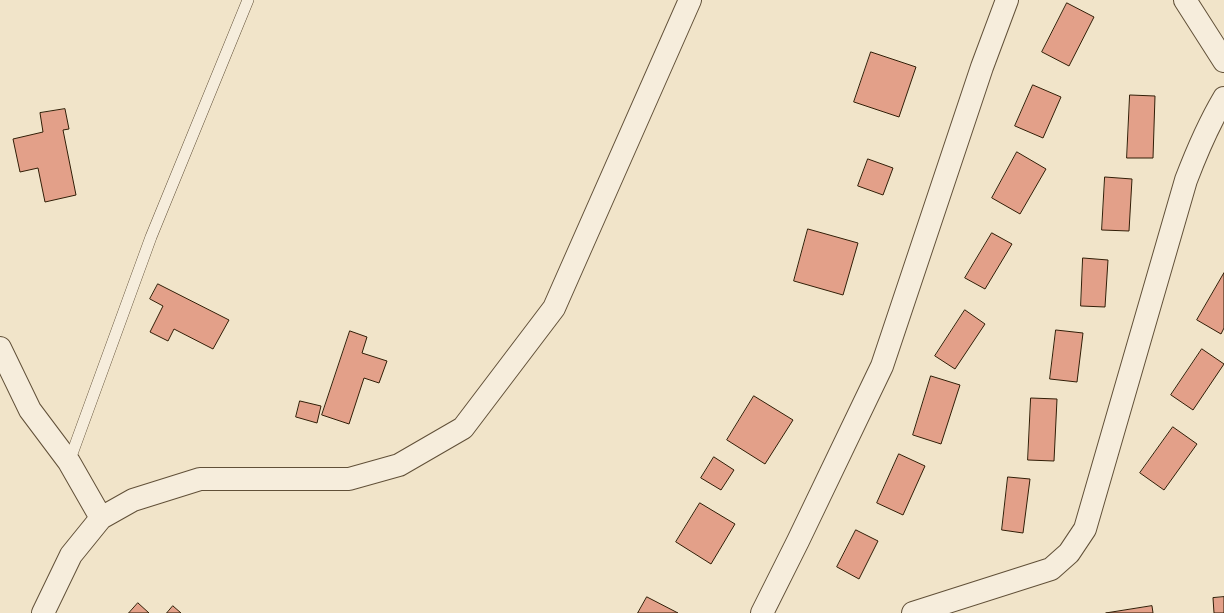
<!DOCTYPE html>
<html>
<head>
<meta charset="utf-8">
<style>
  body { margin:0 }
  canvas { display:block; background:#f1e4c9 }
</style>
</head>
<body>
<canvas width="1224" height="613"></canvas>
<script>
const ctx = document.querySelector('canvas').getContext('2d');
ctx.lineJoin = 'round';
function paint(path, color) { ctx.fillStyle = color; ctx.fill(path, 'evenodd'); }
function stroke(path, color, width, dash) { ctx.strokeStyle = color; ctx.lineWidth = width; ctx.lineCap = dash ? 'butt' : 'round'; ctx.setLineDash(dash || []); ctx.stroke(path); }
const building = new Path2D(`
  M 1067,3 L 1094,17 L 1069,66 L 1042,52 Z
  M 871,52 L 916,67 L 899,117 L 854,102 Z
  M 1033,85 L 1061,97 L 1043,138 L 1015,126 Z
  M 1130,95 L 1155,96 L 1153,158 L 1127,158 Z
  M 65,109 L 69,129 L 63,130 L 76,195 L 45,202 L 38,168 L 20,172 L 13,139 L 43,132 L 40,113 Z
  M 1017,152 L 1046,169 L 1020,214 L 992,198 Z
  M 868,159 L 893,168 L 883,195 L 858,186 Z
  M 1105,177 L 1132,179 L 1129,231 L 1102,230 Z
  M 808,229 L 858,243 L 843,295 L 794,281 Z
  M 992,233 L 1012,244 L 985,289 L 965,278 Z
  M 1083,258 L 1108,260 L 1105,307 L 1081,306 Z
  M 1224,273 L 1224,328 L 1221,334 L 1197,320 Z
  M 158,284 L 229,320 L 213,349 L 174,329 L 168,341 L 150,332 L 163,306 L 150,299 Z
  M 965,310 L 985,324 L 955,369 L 935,356 Z
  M 1056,330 L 1083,333 L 1077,382 L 1050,379 Z
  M 350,331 L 367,337 L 362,353 L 387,361 L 379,383 L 364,378 L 349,424 L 322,415 Z
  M 1202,349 L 1224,364 L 1193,410 L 1171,395 Z
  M 931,376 L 960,385 L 941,444 L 913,435 Z
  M 754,396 L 793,420 L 765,464 L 727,440 Z
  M 1031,398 L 1057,399 L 1054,461 L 1028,460 Z
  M 300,401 L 321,406 L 317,423 L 296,417 Z
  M 1173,427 L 1197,444 L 1164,490 L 1140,473 Z
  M 899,454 L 925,466 L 903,515 L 877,503 Z
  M 714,457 L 734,470 L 721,490 L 701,478 Z
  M 1008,477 L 1030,479 L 1023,533 L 1002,530 Z
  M 700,503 L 735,524 L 711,564 L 676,542 Z
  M 856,530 L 878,541 L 859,579 L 837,567 Z
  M 647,597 L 678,613 L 638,613 Z
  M 1224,597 L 1224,613 L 1214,613 L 1213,598 Z
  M 138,603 L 149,613 L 129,613 Z
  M 173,606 L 181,613 L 167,613 Z
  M 1152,606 L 1153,613 L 1106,613 Z`);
paint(building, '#e3a089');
stroke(building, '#311e07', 1);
const service = new Path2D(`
  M 69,462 L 151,237 L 248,0`);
const minor = new Path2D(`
  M 1185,0 L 1224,61
  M 0,348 L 30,410 L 69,462 L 101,518
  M 43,613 L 71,555 L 101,518 L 133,500 L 200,479 L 349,479 L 399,465 L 463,428 L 554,308 L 690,0
  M 762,613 L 798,541 L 882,366 L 982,67 L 1007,0
  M 913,613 L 1051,569 L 1069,553 L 1085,529 L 1186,180 C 1197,151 1208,125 1224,98`);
stroke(service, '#615038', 12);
stroke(minor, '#615038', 24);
stroke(service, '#f6eddc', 11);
stroke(minor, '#f6eddc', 22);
</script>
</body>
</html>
